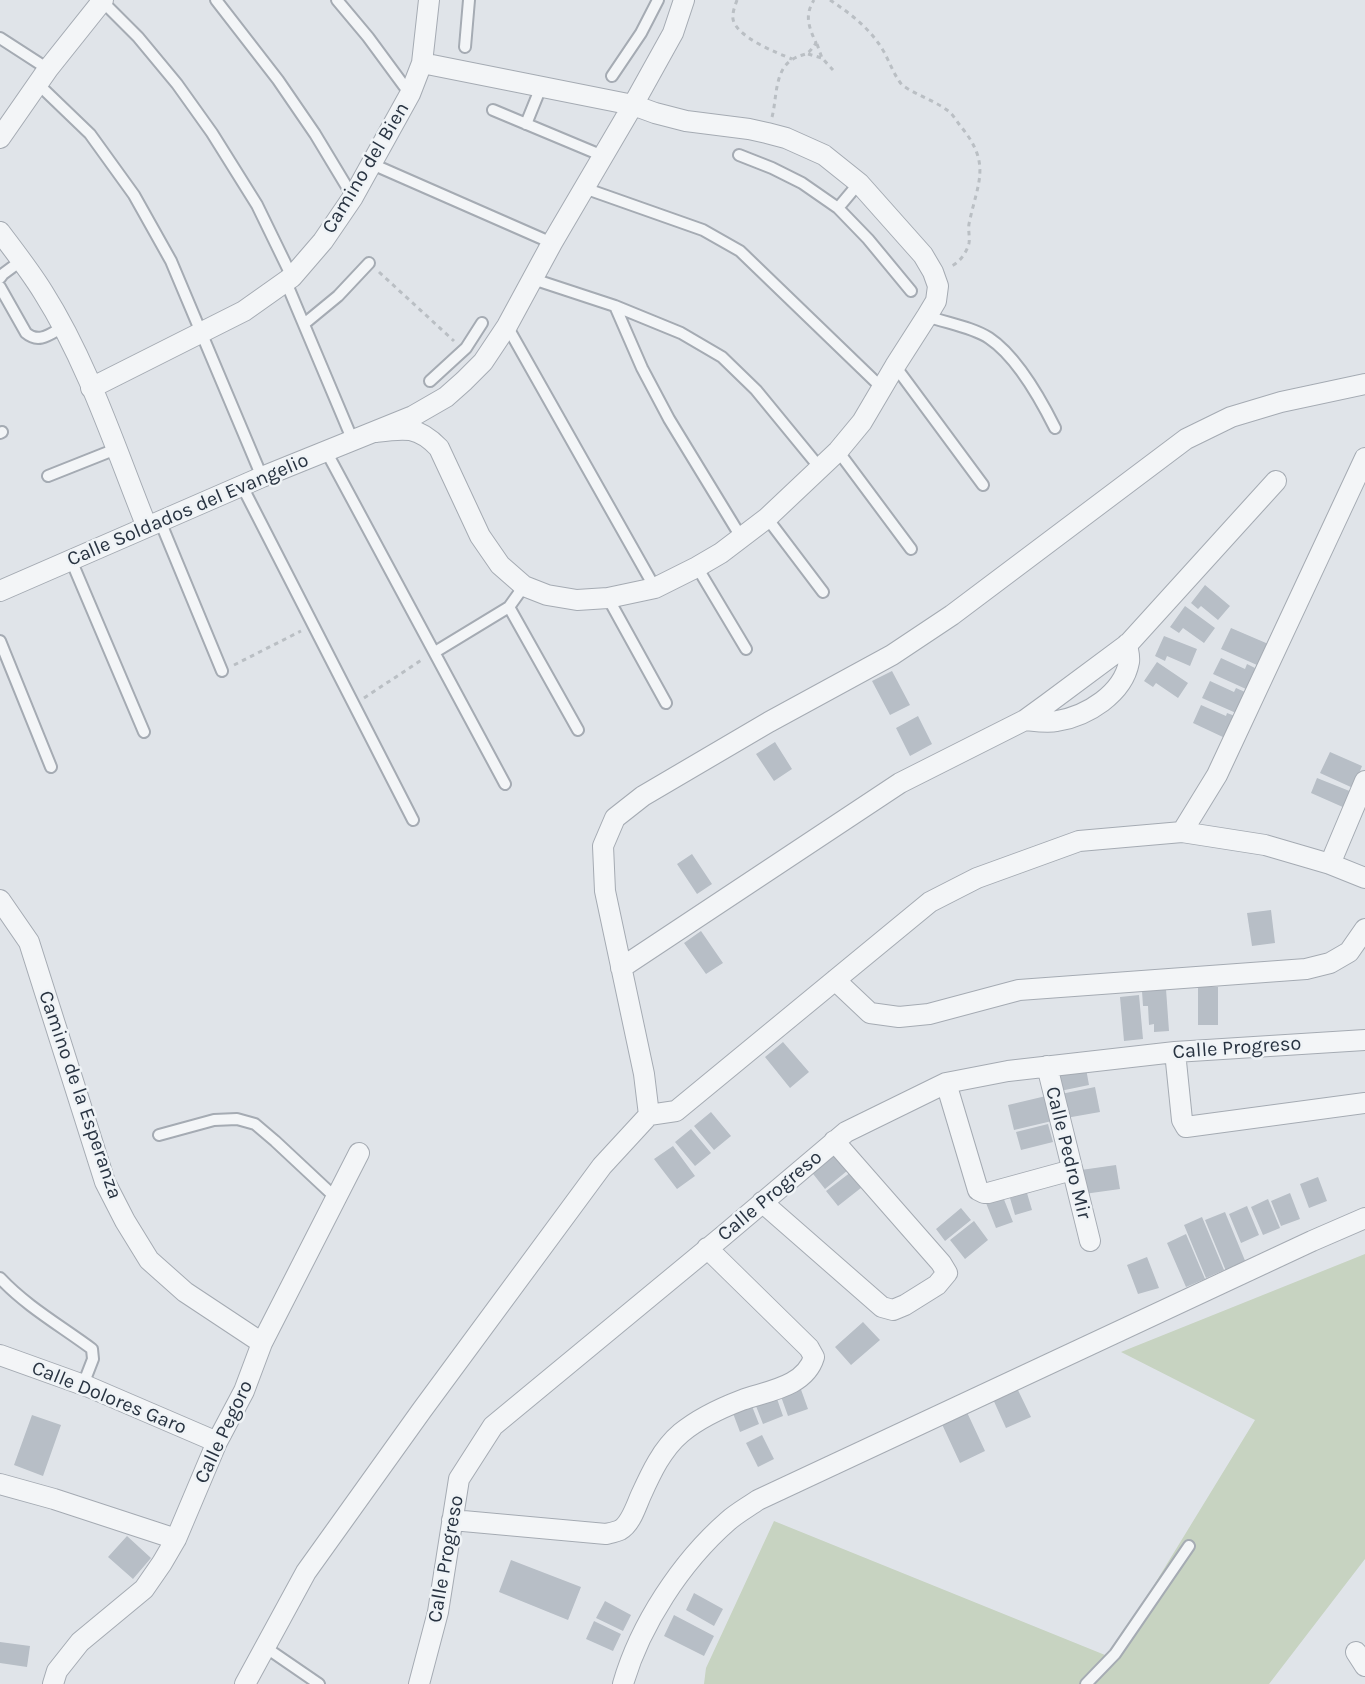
<!DOCTYPE html>
<html>
<head>
<meta charset="utf-8">
<style>
  body { margin:0 }
  canvas { display:block; background:#e0e4e9 }
</style>
</head>
<body>
<canvas width="1365" height="1684"></canvas>
<script>
const ctx = document.querySelector('canvas').getContext('2d');
ctx.lineJoin = 'round';
function paint(path, color) { ctx.fillStyle = color; ctx.fill(path, 'evenodd'); }
function stroke(path, color, width, dash) { ctx.strokeStyle = color; ctx.lineWidth = width; ctx.lineCap = dash ? 'butt' : 'round'; ctx.setLineDash(dash || []); ctx.stroke(path); }
function label(font, color, halo, rows, align = 'center') {
  ctx.font = font + ' Karla,sans-serif'; ctx.lineWidth = 5; ctx.setLineDash([]); ctx.textBaseline = 'middle'; ctx.strokeStyle = halo; ctx.fillStyle = color; for (const [text, x, y, turn = 0] of rows) {
    ctx.save(); ctx.translate(x, y); ctx.rotate((+turn || 0) * Math.PI / 180); ctx.textAlign = isNaN(turn) ? turn : align; if (halo) ctx.strokeText(text, 0, 0); ctx.fillText(text, 0, 0); ctx.restore();
  }
}
paint(new Path2D(`
  M 1365,1254 L 1365,1559 L 1269,1684 L 704,1684 L 706,1668 L 774,1521 L 1110,1657 L 1255,1420 L 1121,1352 Z`), '#c7d3c1');
paint(new Path2D(`
  M 1205,585 L 1230,606 L 1218,620 L 1201,606 L 1198,609 L 1191,603 Z
  M 1185,606 L 1215,628 L 1204,643 L 1183,628 L 1179,633 L 1170,627 Z
  M 1231,628 L 1273,646 L 1267,661 L 1260,658 L 1257,665 L 1221,649 Z
  M 1164,636 L 1197,649 L 1190,666 L 1167,656 L 1165,661 L 1155,656 Z
  M 1221,658 L 1245,669 L 1247,664 L 1255,668 L 1246,689 L 1213,674 Z
  M 1157,662 L 1188,683 L 1178,698 L 1156,683 L 1153,687 L 1144,681 Z
  M 892,671 L 910,705 L 890,715 L 872,681 Z
  M 1210,681 L 1234,692 L 1236,688 L 1245,692 L 1236,713 L 1202,698 Z
  M 1201,705 L 1226,716 L 1227,713 L 1235,716 L 1225,738 L 1193,723 Z
  M 918,716 L 932,744 L 910,756 L 896,728 Z
  M 775,742 L 792,769 L 774,781 L 756,754 Z
  M 1330,752 L 1362,766 L 1353,788 L 1320,773 Z
  M 1317,778 L 1352,792 L 1345,808 L 1311,793 Z
  M 692,854 L 712,884 L 697,894 L 677,864 Z
  M 1271,910 L 1275,943 L 1252,946 L 1247,913 Z
  M 701,931 L 723,963 L 706,974 L 684,943 Z
  M 1198,987 L 1218,987 L 1218,1025 L 1198,1025 Z
  M 1166,989 L 1169,1031 L 1154,1032 L 1154,1024 L 1149,1025 L 1148,1006 L 1143,1006 L 1142,991 Z
  M 1139,995 L 1143,1039 L 1124,1041 L 1120,997 Z
  M 783,1042 L 809,1072 L 790,1088 L 765,1057 Z
  M 1085,1063 L 1089,1085 L 1060,1091 L 1056,1068 Z
  M 1095,1087 L 1100,1112 L 1066,1118 L 1061,1094 Z
  M 1046,1096 L 1052,1121 L 1014,1130 L 1008,1105 Z
  M 711,1112 L 731,1136 L 714,1150 L 694,1126 Z
  M 1048,1124 L 1053,1142 L 1021,1150 L 1016,1132 Z
  M 691,1129 L 711,1153 L 695,1166 L 675,1142 Z
  M 673,1146 L 695,1176 L 677,1189 L 654,1159 Z
  M 838,1147 L 853,1166 L 825,1189 L 810,1170 Z
  M 1116,1165 L 1120,1189 L 1084,1194 L 1081,1170 Z
  M 855,1169 L 866,1184 L 838,1206 L 826,1191 Z
  M 1318,1177 L 1327,1201 L 1309,1208 L 1300,1184 Z
  M 1027,1193 L 1032,1210 L 1015,1215 L 1010,1198 Z
  M 1290,1193 L 1300,1219 L 1281,1226 L 1271,1201 Z
  M 1003,1197 L 1013,1222 L 996,1228 L 986,1203 Z
  M 1268,1199 L 1280,1228 L 1263,1235 L 1251,1207 Z
  M 1247,1206 L 1259,1235 L 1241,1243 L 1229,1214 Z
  M 961,1208 L 971,1220 L 945,1241 L 936,1229 Z
  M 1225,1212 L 1246,1263 L 1226,1271 L 1205,1220 Z
  M 1202,1217 L 1224,1270 L 1206,1278 L 1184,1225 Z
  M 974,1221 L 988,1240 L 965,1259 L 950,1240 Z
  M 1186,1234 L 1205,1279 L 1186,1287 L 1167,1243 Z
  M 1147,1257 L 1159,1288 L 1138,1294 L 1127,1265 Z
  M 863,1322 L 880,1340 L 851,1365 L 835,1347 Z
  M 799,1384 L 808,1409 L 788,1416 L 779,1391 Z
  M 1016,1386 L 1031,1417 L 1006,1428 L 992,1397 Z
  M 775,1393 L 783,1416 L 763,1424 L 754,1401 Z
  M 750,1401 L 759,1424 L 740,1432 L 731,1408 Z
  M 965,1408 L 985,1451 L 960,1463 L 940,1420 Z
  M 32,1415 L 61,1425 L 43,1476 L 14,1465 Z
  M 762,1435 L 774,1459 L 758,1467 L 746,1443 Z
  M 127,1536 L 151,1558 L 133,1579 L 108,1557 Z
  M 511,1560 L 581,1587 L 568,1620 L 499,1592 Z
  M 694,1593 L 723,1609 L 714,1626 L 686,1610 Z
  M 605,1601 L 631,1615 L 623,1631 L 596,1618 Z
  M 674,1615 L 714,1636 L 704,1656 L 664,1636 Z
  M 594,1621 L 621,1634 L 613,1651 L 586,1639 Z
  M 0,1642 L 30,1646 L 27,1667 L 0,1663 Z`), '#b7bec6');
const service = new Path2D(`
  M 216,0 L 278,80 L 315,134 L 353,197
  M 337,0 L 368,37 L 410,94
  M 102,1 L 138,37 L 177,84 L 212,133 L 257,205 L 292,277
  M 0,38 L 48,69
  M 465,47 L 469,0
  M 612,76 L 641,33 L 658,0
  M 37,83 L 90,134 L 134,195 L 171,261 L 262,477
  M 493,110 L 603,156
  M 526,124 L 541,87
  M 739,155 L 772,168 L 802,183 L 838,208 L 868,239 L 911,291
  M 372,164 L 552,243
  M 584,188 L 703,230 L 740,251 L 882,388
  M 838,208 L 859,183
  M 0,278 L 3,274 L 22,260
  M 533,279 L 615,306 L 681,333 L 722,357 L 756,390 L 820,468
  M 286,282 L 353,441
  M 0,287 L 26,333 C 39,344 50,334 63,327
  M 615,306 L 642,368 L 669,419 L 741,537
  M 927,316 C 946,323 972,327 989,338 C 1016,356 1040,398 1055,428
  M 304,324 L 338,296 L 369,263
  M 507,326 L 655,588
  M 895,366 L 983,485
  M 430,381 L 466,348 L 482,323
  M 0,433 L 2,432
  M 326,451 L 505,784
  M 838,451 L 911,549
  M 48,476 L 116,449
  M 242,486 L 413,820
  M 767,518 L 823,592
  M 160,521 L 222,671
  M 71,560 L 144,732
  M 697,567 L 746,649
  M 608,598 L 666,703
  M 509,607 L 578,730
  M 0,641 L 51,767
  M 435,652 L 509,607 L 524,586
  M 159,1135 L 214,1120 L 237,1119 L 255,1124 L 275,1141 L 336,1198
  M 0,1278 C 26,1306 61,1326 92,1349 L 93,1359 L 86,1377 L 89,1387
  M 265,1647 L 319,1684
  M 1086,1684 L 1115,1654 L 1189,1546`);
const minor = new Path2D(`
  M 0,138 L 48,69 L 103,0
  M 0,232 C 15,252 30,271 43,292 C 88,363 116,450 147,527
  M 91,388 L 244,311 L 292,277 L 323,241 L 353,197 L 410,94 L 422,63 L 429,0
  M 376,432 C 405,428 418,426 439,448 L 480,536 L 500,565 L 524,586 L 547,595 L 577,600 L 608,598 L 655,588 L 697,567 L 721,553 L 767,518 L 838,451 L 862,422 L 895,366 L 927,316 L 936,301 L 938,286 L 933,272 L 923,255 L 859,183 L 824,155 L 786,138 L 767,133 L 749,129 L 686,121 L 655,113 L 633,105 L 422,63
  M 0,591 L 262,477 L 413,416 L 446,397 L 464,381 L 483,362 L 507,326 L 552,243 L 633,105 L 673,33 L 684,0
  M 1025,720 C 1035,721 1047,723 1057,721 C 1087,716 1123,694 1129,662 C 1130,657 1128,650 1127,644
  M 1182,832 L 1217,775 L 1365,458
  M 1330,864 L 1365,781
  M 0,900 L 29,942 L 105,1182 L 125,1221 L 149,1260 L 185,1292 L 262,1343
  M 621,968 L 900,783 L 1025,720 L 1047,704 L 1129,643 L 1276,481
  M 835,980 L 870,1013 L 899,1017 L 929,1014 L 1019,990 L 1306,969 L 1330,963 L 1349,952 L 1365,929
  M 1175,1052 L 1182,1120 L 1186,1127 L 1365,1103
  M 1047,1066 L 1090,1241
  M 946,1083 L 978,1190 L 984,1193 L 988,1193 L 1072,1170
  M 649,1115 L 644,1074 L 605,891 L 603,846 L 615,818 L 643,796 L 769,722 L 892,655 L 952,615 L 1186,439 L 1231,417 L 1281,402 L 1365,384
  M 762,1202 L 882,1307 L 893,1310 L 905,1305 L 937,1285 L 947,1273 L 941,1263 L 834,1141
  M 0,1355 L 89,1387 L 217,1442
  M 0,1484 L 54,1499 L 176,1539
  M 452,1520 L 606,1534 C 610,1533 616,1532 620,1530 C 631,1524 636,1506 641,1495 C 651,1473 662,1449 681,1433 C 698,1419 721,1408 742,1400 C 767,1391 805,1387 814,1357 L 809,1348 L 707,1248
  M 1356,1652 L 1365,1666
  M 53,1684 L 57,1671 L 80,1642 L 144,1589 L 162,1563 L 176,1539 L 217,1442 L 244,1391 L 262,1343 L 359,1153
  M 245,1684 L 306,1572 L 422,1410 L 602,1166 L 649,1115 L 676,1111 L 930,902 L 977,878 L 1079,841 L 1182,832 L 1265,845 L 1330,864 L 1365,878
  M 419,1684 L 438,1612 L 459,1479 L 493,1426 L 723,1236 L 846,1132 L 946,1083 L 1008,1071 L 1175,1052 L 1365,1040
  M 623,1684 C 640,1625 681,1562 728,1521 C 737,1513 748,1507 758,1500 L 1312,1241 L 1365,1218`);
stroke(service, '#a5abb3', 14);
stroke(minor, '#a5abb3', 22);
stroke(new Path2D(`
  M 737,0 C 735,6 732,13 733,19 C 736,37 777,53 792,59
  M 830,0 C 851,14 871,29 884,52 C 890,63 894,75 902,85 C 916,95 933,100 947,110 C 953,114 957,122 962,128 C 992,165 977,184 969,224 C 968,230 970,237 969,243 C 967,252 959,264 949,267
  M 817,44 L 822,58 L 833,70
  M 808,54 L 822,58
  M 772,117 C 777,99 774,70 793,59 C 807,51 805,59 816,43 C 809,27 804,16 814,0
  M 379,272 L 454,341
  M 234,665 L 301,631
  M 364,698 L 423,659`), '#babfc4', 3, [4.5, 4.5]);
stroke(service, '#f3f5f7', 10);
stroke(minor, '#f3f5f7', 20);
label('20px', '#283341', '#eff3f6', [
  ["Camino del Bien",366,168,-59],
  ["Calle Soldados del Evangelio",188,510,-23],
  ["Calle Progreso",1237,1048,-4],
  ["Camino de la Esperanza",80,1095,71],
  ["Calle Pedro Mir",1068,1153,76],
  ["Calle Progreso",770,1196,-40],
  ["Calle Dolores Garo",109,1398,22],
  ["Calle Pegoro",224,1432,-65],
  ["Calle Progreso",446,1559,-80]
]);
</script>
</body>
</html>
